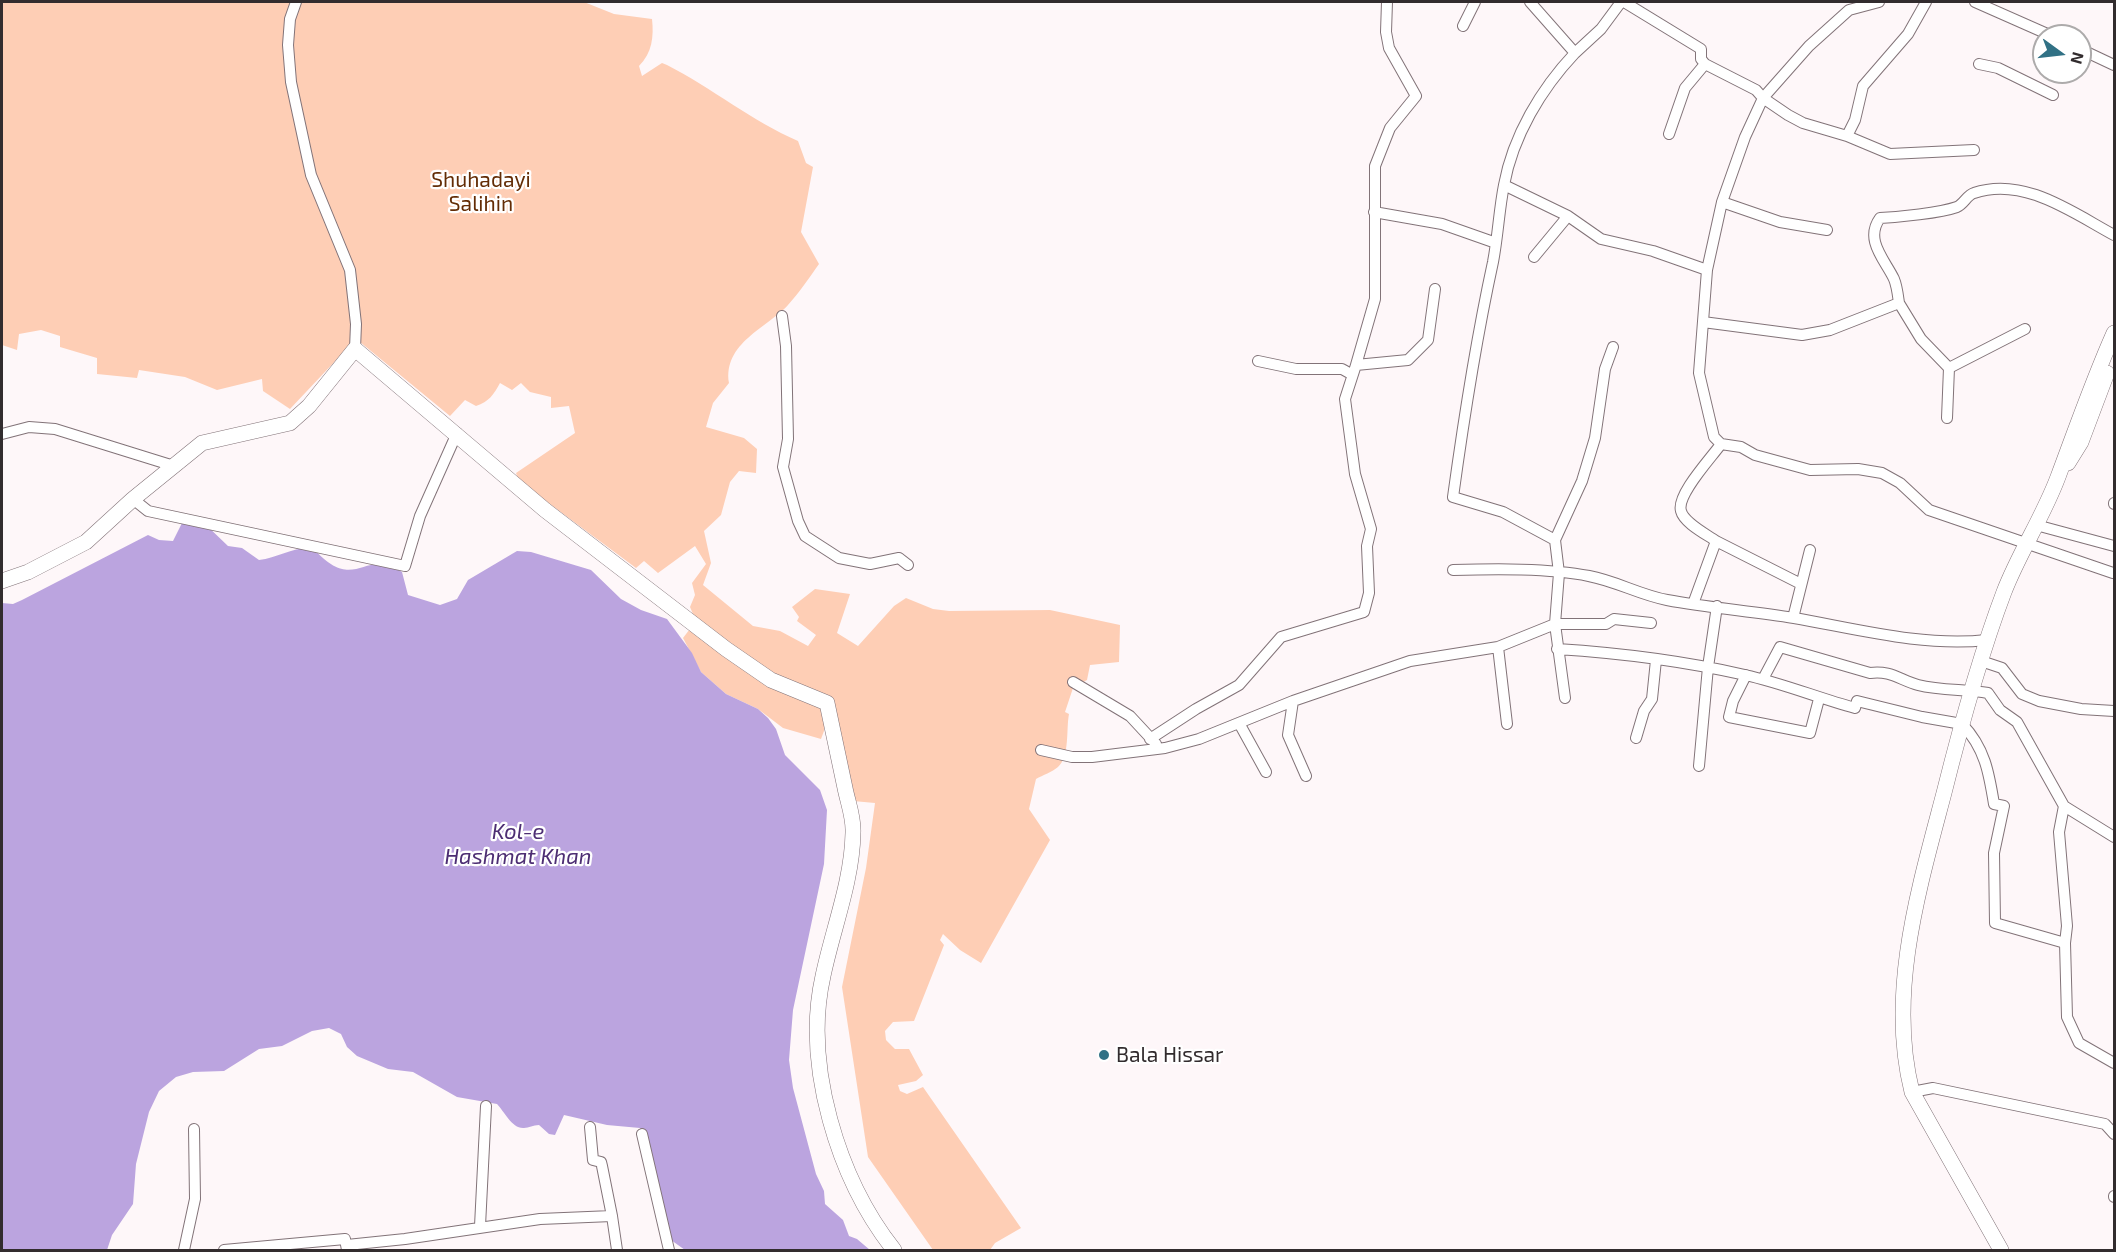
<!DOCTYPE html>
<html>
<head>
<meta charset="utf-8">
<style>
  body { margin:0 }
  #map { position:relative; width:2116px; height:1252px; overflow:hidden; background:#fef7f9; font-family:"Exo 2",sans-serif }
  canvas { display:block }
  .frame { position:absolute; inset:0; border:3px solid #322c2e; pointer-events:none }
  .north { position:absolute; left:2032px; top:24px; width:60px; height:60px; box-sizing:border-box; background:#fff; border:2px solid #adabab; border-radius:50%; rotate:105deg; font-size:16px; font-weight:700; line-height:24px; text-align:center; color:#322c2e }
  .north::after { content:''; display:block; margin:auto; width:21px; height:27px; background:#317185; clip-path:polygon(50% 0,100% 100%,50% 72%,0 100%) }
</style>
</head>
<body>
<div id="map">
<canvas width="2116" height="1252"></canvas>
<div class="frame"></div>
<div class="north">N</div>
</div>
<script>
const ctx = document.querySelector('canvas').getContext('2d');
ctx.lineJoin = 'round';
function paint(path, color) { ctx.fillStyle = color; ctx.fill(path, 'evenodd'); }
function stroke(path, color, width, dash) { ctx.strokeStyle = color; ctx.lineWidth = width; ctx.lineCap = dash ? 'butt' : 'round'; ctx.setLineDash(dash || []); ctx.stroke(path); }
function label(font, color, halo, rows, align = 'center') {
  ctx.font = font + ' "Exo 2",sans-serif'; ctx.lineWidth = 4.5; ctx.setLineDash([]); ctx.textBaseline = 'middle'; ctx.strokeStyle = halo; ctx.fillStyle = color; for (const [text, x, y, turn = 0] of rows) {
    ctx.save(); ctx.translate(x, y); ctx.rotate((+turn || 0) * Math.PI / 180); ctx.textAlign = isNaN(turn) ? turn : align; if (halo) ctx.strokeText(text, 0, 0); ctx.fillText(text, 0, 0); ctx.restore();
  }
}
paint(new Path2D(`
  M 2,2 L 584,2 L 614,14 L 652,19 C 654,37 652,53 639,66 L 642,76 L 662,63 L 667,65 C 712,88 752,121 798,141 L 806,163 L 813,167 L 801,232 L 819,264 C 809,278 799,293 788,305 C 767,328 723,343 729,383 L 713,403 L 706,427 L 744,438 L 757,449 L 756,473 L 739,471 L 730,482 L 721,515 L 704,531 L 711,563 L 703,585 L 753,626 L 780,631 L 808,646 L 816,635 L 797,621 L 799,617 L 792,607 L 815,589 L 850,594 L 837,633 L 858,646 L 894,606 L 906,598 L 933,609 L 949,611 L 1050,610 L 1120,625 L 1119,662 L 1090,665 L 1087,680 L 1073,688 L 1065,712 L 1069,714 C 1066,729 1070,756 1058,767 C 1052,772 1043,775 1036,779 L 1029,809 L 1050,840 L 981,963 L 960,950 L 943,934 L 940,940 L 944,945 L 914,1021 L 893,1022 L 885,1031 L 886,1040 L 895,1049 L 909,1049 L 923,1075 L 916,1081 L 898,1085 L 900,1091 L 907,1094 L 923,1087 L 1021,1228 L 995,1243 L 990,1250 L 933,1250 L 868,1157 L 842,987 L 866,868 L 875,803 L 853,801 L 824,714 L 824,731 L 821,739 L 783,728 L 758,709 L 726,694 L 701,672 L 683,638 L 696,621 L 690,607 L 695,595 L 692,583 L 706,564 L 695,546 L 658,573 L 644,561 L 636,568 L 519,481 L 516,473 L 575,433 L 569,406 L 551,408 L 551,397 L 530,392 L 521,383 L 512,390 L 500,383 C 494,394 489,402 476,406 L 465,400 L 450,416 L 360,342 L 339,357 L 290,409 L 263,391 L 262,379 L 217,390 L 185,377 L 139,370 L 137,378 L 97,374 L 97,358 L 60,347 L 60,336 L 41,330 L 19,334 L 17,350 L 2,345 Z`), '#feceb5');
paint(new Path2D(`
  M 203,522 L 228,546 L 242,548 L 259,560 C 278,558 294,546 313,548 C 356,596 363,546 402,572 L 408,595 L 440,605 L 457,599 L 468,580 L 517,551 L 531,552 L 591,570 L 621,599 L 641,610 L 667,619 L 692,653 L 701,672 L 726,694 L 758,709 L 768,718 L 776,729 L 785,755 L 820,790 L 827,810 L 824,864 L 793,1010 L 789,1060 L 793,1088 L 816,1174 L 824,1191 L 825,1204 L 843,1220 L 849,1236 L 857,1239 L 870,1250 L 685,1250 L 671,1240 L 645,1133 L 640,1128 L 607,1125 L 564,1115 L 555,1135 L 549,1134 L 539,1125 C 533,1125 529,1128 524,1128 C 512,1129 504,1111 497,1104 L 457,1097 L 413,1072 L 388,1069 L 357,1056 L 347,1047 L 341,1034 L 329,1028 L 312,1031 L 282,1046 L 259,1049 L 224,1071 L 193,1072 L 176,1077 L 159,1091 L 149,1112 L 136,1164 L 133,1204 L 112,1235 L 107,1250 L 2,1250 L 2,603 L 13,604 L 22,600 L 148,535 L 159,540 L 173,541 L 182,523 Z`), '#bba4df');
const street = new Path2D(`
  M 296,2 L 290,19 L 288,45 L 291,82 L 311,175 L 350,270 L 356,324 L 355,349
  M 1530,2 L 1575,53 C 1541,89 1513,136 1504,185 C 1499,210 1498,236 1493,262 C 1476,340 1464,417 1453,497 L 1503,512 L 1555,540
  M 1624,2 L 1701,49 L 1701,59 L 1705,64 L 1756,90 L 1763,98 L 1788,115 L 1803,123 L 1847,136
  M 1879,2 L 1849,10 L 1809,46 L 1763,98 L 1745,137 L 1722,202 L 1707,270 L 1699,373 L 1714,437 L 1721,444 L 1741,447 L 1755,455 L 1810,470 L 1858,469 L 1882,473 L 1900,483 L 1929,510 L 2113,573
  M 1926,2 L 1908,34 L 1863,86 L 1855,120 L 1847,136 L 1890,154 L 1974,150
  M 1975,2 L 2052,36
  M 1463,26 L 1475,2
  M 2080,49 L 2114,65
  M 1575,53 L 1601,29 L 1621,2
  M 1979,64 L 1998,68 L 2053,95
  M 1669,134 L 1685,88 L 1705,64
  M 1504,185 L 1568,216 L 1601,239 L 1653,251 L 1707,270
  M 1722,202 L 1780,222 L 1827,230
  M 1374,212 L 1442,224 L 1496,243
  M 1534,257 L 1568,216
  M 1899,303 L 1921,339 L 1949,368 L 1947,418
  M 782,316 L 786,346 L 788,439 L 783,467 L 798,521 L 805,536 L 839,558 L 870,564 L 899,558 L 908,565
  M 1703,322 L 1802,335 L 1830,330 L 1899,303 C 1898,296 1897,286 1894,279 C 1885,260 1864,240 1880,218 C 1899,217 1940,213 1957,207 C 1964,204 1967,195 1974,193 C 2024,176 2073,213 2114,235
  M 1258,361 L 1296,369 L 1342,369 L 1351,374
  M 1356,365 L 1375,299 L 1375,166 L 1390,128 L 1416,96 L 1389,48 L 1386,32 L 1387,2
  M 1949,368 L 2025,329
  M 2,434 L 29,427 L 55,429 L 174,466
  M 133,499 L 148,511 L 405,566 L 420,516 L 457,433
  M 2114,504 L 2114,503
  M 2036,525 L 2114,546
  M 1716,541 L 1801,584
  M 1453,570 C 1494,569 1549,568 1589,576 C 1616,581 1640,595 1667,600 C 1709,608 1752,611 1794,618 C 1857,629 1923,647 1987,640
  M 1693,604 L 1716,541 C 1706,534 1684,523 1681,511 C 1676,495 1712,457 1721,444
  M 1793,618 L 1810,550
  M 1498,647 L 1507,724
  M 1557,649 C 1620,653 1684,661 1745,675 C 1782,683 1818,698 1855,708 L 1857,701 L 1922,717 L 1962,724 C 1985,748 1989,773 1994,804 L 2004,806 L 1994,853 L 1995,923 L 2065,943
  M 1981,661 L 2002,668 L 2022,694 L 2039,701 L 2081,709 L 2114,711
  M 1746,675 L 1733,701 L 1729,717 L 1810,733 L 1819,699
  M 1763,679 L 1780,647 L 1870,673 C 1890,670 1900,680 1918,685 C 1941,691 1966,689 1988,693 L 2000,710 L 2017,722 L 2064,806 L 2114,837
  M 1073,682 L 1130,716 L 1156,744
  M 1565,698 L 1555,624 L 1559,573 L 1555,540 L 1582,481 L 1595,438 L 1605,369 L 1613,347
  M 1293,701 L 1288,735 L 1306,776
  M 1239,723 L 1266,772
  M 1636,738 L 1644,711 L 1652,699 L 1656,660
  M 1150,739 L 1196,709 L 1239,685 L 1281,637 L 1364,612 L 1369,593 L 1367,546 L 1371,529 L 1355,474 L 1345,399 L 1356,365 L 1408,360 L 1428,340 L 1435,289
  M 1041,750 L 1072,757 L 1092,757 L 1165,748 L 1199,739 L 1293,701 L 1410,661 L 1498,647 L 1555,624 L 1606,624 L 1614,619 L 1651,623
  M 1699,766 L 1708,667 L 1717,606
  M 2064,806 L 2059,832 L 2067,926 L 2065,943 L 2067,1017 L 2079,1043 L 2114,1063
  M 1912,1092 L 1933,1088 L 2105,1124 L 2114,1134
  M 590,1127 L 593,1160 L 601,1162 L 602,1166 L 612,1216
  M 642,1134 L 669,1250
  M 2114,1196 L 2114,1197
  M 480,1226 L 486,1106
  M 347,1245 L 405,1239 L 540,1219 L 612,1216 L 617,1250
  M 184,1250 L 195,1199 L 194,1129
  M 224,1250 L 345,1239 L 347,1250`);
const secondary = new Path2D(`
  M 2068,463 L 2081,442 L 2107,373
  M 2,581 L 28,572 L 86,542 L 133,499 L 202,443 L 290,423 L 309,406 L 355,349 L 545,510 L 726,649 L 771,680 L 827,703 C 833,731 839,760 845,788 C 848,803 854,818 853,833 C 852,882 833,928 823,976 C 803,1065 838,1179 894,1250
  M 2001,1250 L 1912,1092 C 1887,993 1919,888 1944,793 C 1961,725 1979,658 2004,592 C 2019,553 2043,517 2058,477 C 2076,429 2093,380 2114,333`);
stroke(street, '#827378', 12);
stroke(secondary, '#827378', 16);
stroke(street, '#fff', 10);
stroke(secondary, '#fff', 15);
for (const [x, y, r, color] of [
  [1104,1055,6,"#317185"]
]) { const dot = new Path2D(); dot.arc(x, y, r, 0, 2 * Math.PI); ctx.fillStyle = color; ctx.fill(dot); stroke(dot, '#fff', 2); }
label('21px', '#632c05', '#fff', [
  ["Shuhadayi",481,180],
  ["Salihin",481,204]
]);
label('21px', '#322c2e', '#fff', [
  ["Bala Hissar",1116,1055]
], 'left');
label('italic 22px', '#4d2e73', '#fff', [
  ["Kol-e",518,832],
  ["Hashmat Khan",518,857]
]);
</script>
</body>
</html>
